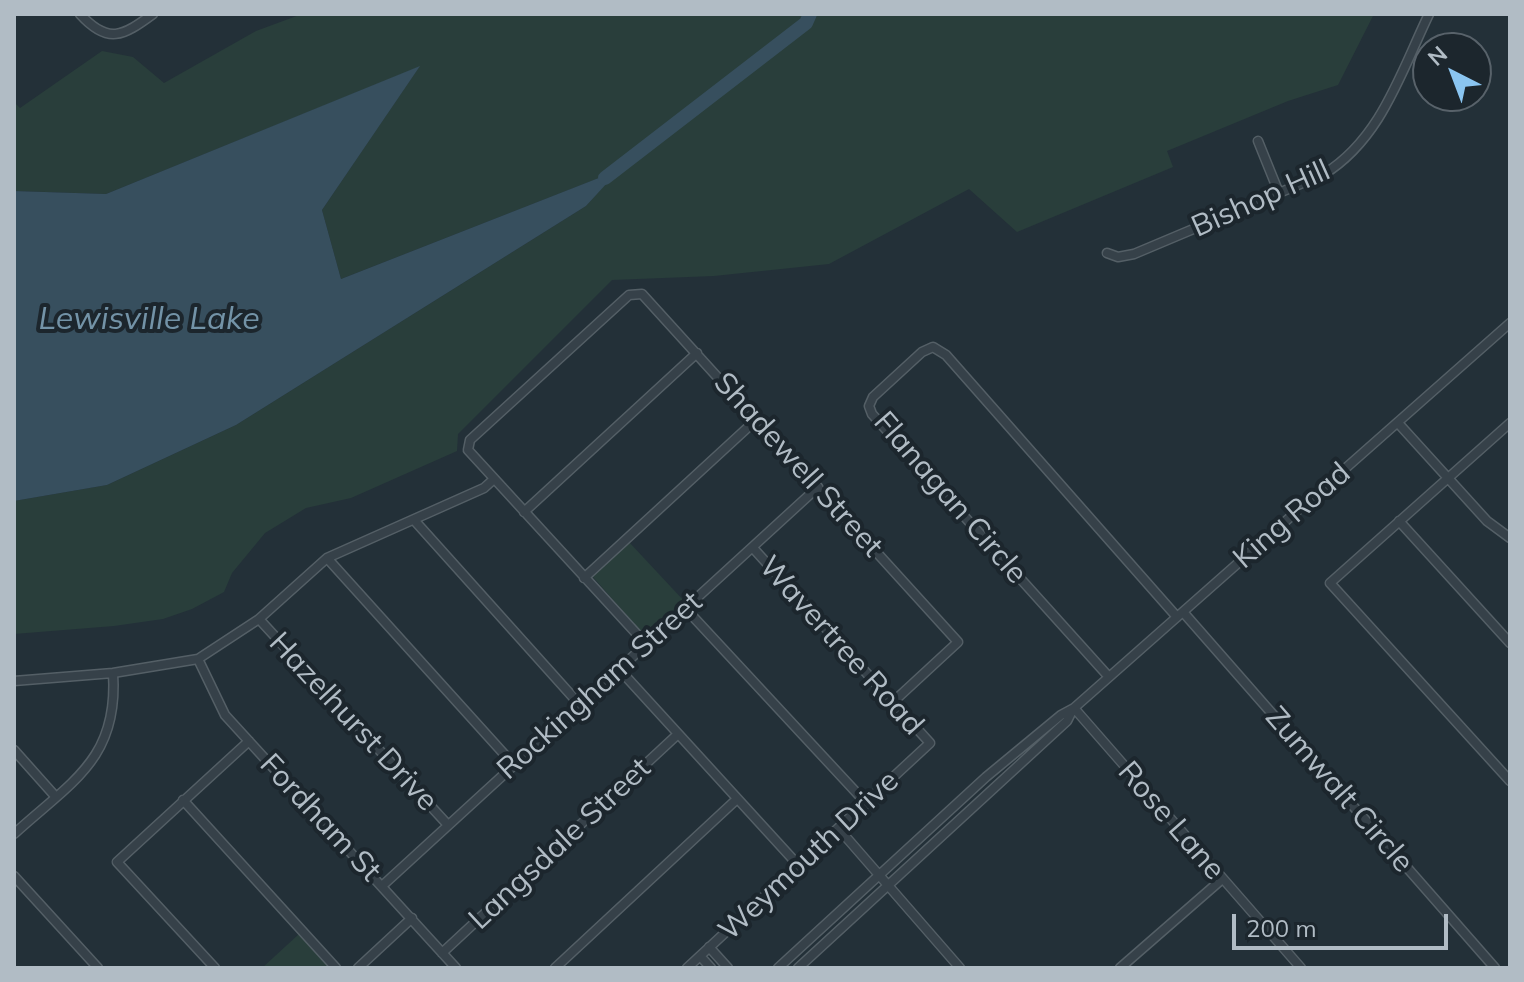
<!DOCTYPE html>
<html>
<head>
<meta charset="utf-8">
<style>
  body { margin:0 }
  #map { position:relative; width:1524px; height:982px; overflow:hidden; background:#233038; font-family:Mulish,sans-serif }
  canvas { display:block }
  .frame { position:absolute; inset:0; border:16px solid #b1bcc5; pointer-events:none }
  .north { position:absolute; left:1412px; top:32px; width:80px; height:80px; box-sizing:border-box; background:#1c262d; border:2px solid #58626a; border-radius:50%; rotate:318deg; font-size:22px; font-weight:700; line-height:32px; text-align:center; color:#b1bcc5 }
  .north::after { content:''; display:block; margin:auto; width:28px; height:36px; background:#8ac5f1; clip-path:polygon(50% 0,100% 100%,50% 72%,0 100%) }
  .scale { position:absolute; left:1232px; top:914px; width:216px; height:36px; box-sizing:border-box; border:4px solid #b1bcc5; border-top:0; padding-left:10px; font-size:24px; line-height:28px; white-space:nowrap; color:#b1bcc5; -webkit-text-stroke:6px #1c262d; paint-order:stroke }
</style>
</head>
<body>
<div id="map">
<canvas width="1524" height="982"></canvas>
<div class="frame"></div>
<div class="north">N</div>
<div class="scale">200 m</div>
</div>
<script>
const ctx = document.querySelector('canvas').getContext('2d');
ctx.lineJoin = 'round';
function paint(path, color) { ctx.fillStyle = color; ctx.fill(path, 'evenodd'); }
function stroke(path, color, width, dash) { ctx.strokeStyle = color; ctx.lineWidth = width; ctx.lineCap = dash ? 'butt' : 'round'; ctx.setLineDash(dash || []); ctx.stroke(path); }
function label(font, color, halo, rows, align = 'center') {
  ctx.font = font + ' Mulish,sans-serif'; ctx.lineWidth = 8; ctx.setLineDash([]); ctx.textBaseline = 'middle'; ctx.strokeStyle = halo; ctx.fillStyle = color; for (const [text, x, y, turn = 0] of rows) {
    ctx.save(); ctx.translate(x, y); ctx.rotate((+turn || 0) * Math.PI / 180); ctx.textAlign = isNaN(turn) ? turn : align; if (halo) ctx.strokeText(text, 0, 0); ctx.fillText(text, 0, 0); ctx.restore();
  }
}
paint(new Path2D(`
  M 302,14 L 1374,14 L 1338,85 L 1288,101 L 1167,151 L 1173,167 L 1017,232 L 969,189 L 829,264 L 714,276 L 612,280 L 458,434 L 457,451 L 351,498 L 306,508 L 265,533 L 232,573 L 224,592 L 192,609 L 163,619 L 114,626 L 14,634 L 14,501 L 107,485 L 236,425 L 586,206 L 617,171 L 341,279 L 322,210 L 419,67 L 106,194 L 14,191 L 14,102 L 20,108 L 102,51 L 133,57 L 164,83 L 256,31 Z
  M 629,542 L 685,602 L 644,635 L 593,577 Z
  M 299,934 L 329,968 L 262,968 Z`), '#293e3b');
paint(new Path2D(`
  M 420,66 L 322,210 L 341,279 L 619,170 L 586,206 L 236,425 L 107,485 L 14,501 L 14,191 L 106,194 Z`), '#374f5e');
stroke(new Path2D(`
  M 605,178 L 806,23 L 810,14`), '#374f5e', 14);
const minor = new Path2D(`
  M 80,14 C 108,45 123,36 153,14
  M 1258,141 L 1279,193
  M 1107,253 L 1118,257 L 1134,254 L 1324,174 C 1381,139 1401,72 1429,14
  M 1398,423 L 1487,521 L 1510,538
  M 1510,423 L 1330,583 L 1510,781
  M 524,512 L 697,353
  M 414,520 L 580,705
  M 1399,521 L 1510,643
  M 327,558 L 514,765
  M 584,578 L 757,419
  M 685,608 L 867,804
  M 1183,612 L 1495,968
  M 259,619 L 448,825
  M 646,644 L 468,450 L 470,440 L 629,295 L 642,294 L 958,642 L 893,702
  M 198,659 L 225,715 L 456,968
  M 619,669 L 799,866
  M 1109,677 L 872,414 L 869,406 L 873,397 L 922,352 L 933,347 L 946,355 L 1177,617
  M 14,681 L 113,673 L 198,659 L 259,619 L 327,558 L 484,488 L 494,479
  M 1074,708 L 1301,968
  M 14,750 L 55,796
  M 183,800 L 336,968
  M 839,829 L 960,968
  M 14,834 C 71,782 119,759 113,673
  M 14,876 L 98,968
  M 382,886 L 818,487
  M 709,947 L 728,968
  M 442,953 L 678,734
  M 700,956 L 711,968
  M 215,968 L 117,862 L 249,741
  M 358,968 L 412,918
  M 555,968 L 737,799
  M 687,968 L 930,743 L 753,548
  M 778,968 L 986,777 L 1061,715 L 1074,708 L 1510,323
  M 798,968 L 1067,721 L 1073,709
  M 1120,968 L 1221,880`);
stroke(minor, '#545f66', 11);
stroke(minor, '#364149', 8);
label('30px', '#b1bcc5', '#1c262d', [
  ["Bishop Hill",1261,199,-24],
  ["Shadewell Street",798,465,48],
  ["Flanagan Circle",950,498,49],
  ["King Road",1292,516,-41],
  ["Wavertree Road",841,646,48],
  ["Rockingham Street",600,686,-42],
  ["Hazelhurst Drive",353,722,47],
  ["Zumwalt Circle",1339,790,49],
  ["Fordham St",320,818,47],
  ["Rose Lane",1171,821,49],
  ["Langsdale Street",560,844,-43],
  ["Weymouth Drive",809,856,-43]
]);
label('italic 32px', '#7393a7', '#1c262d', [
  ["Lewisville Lake",149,319]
]);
</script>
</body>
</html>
